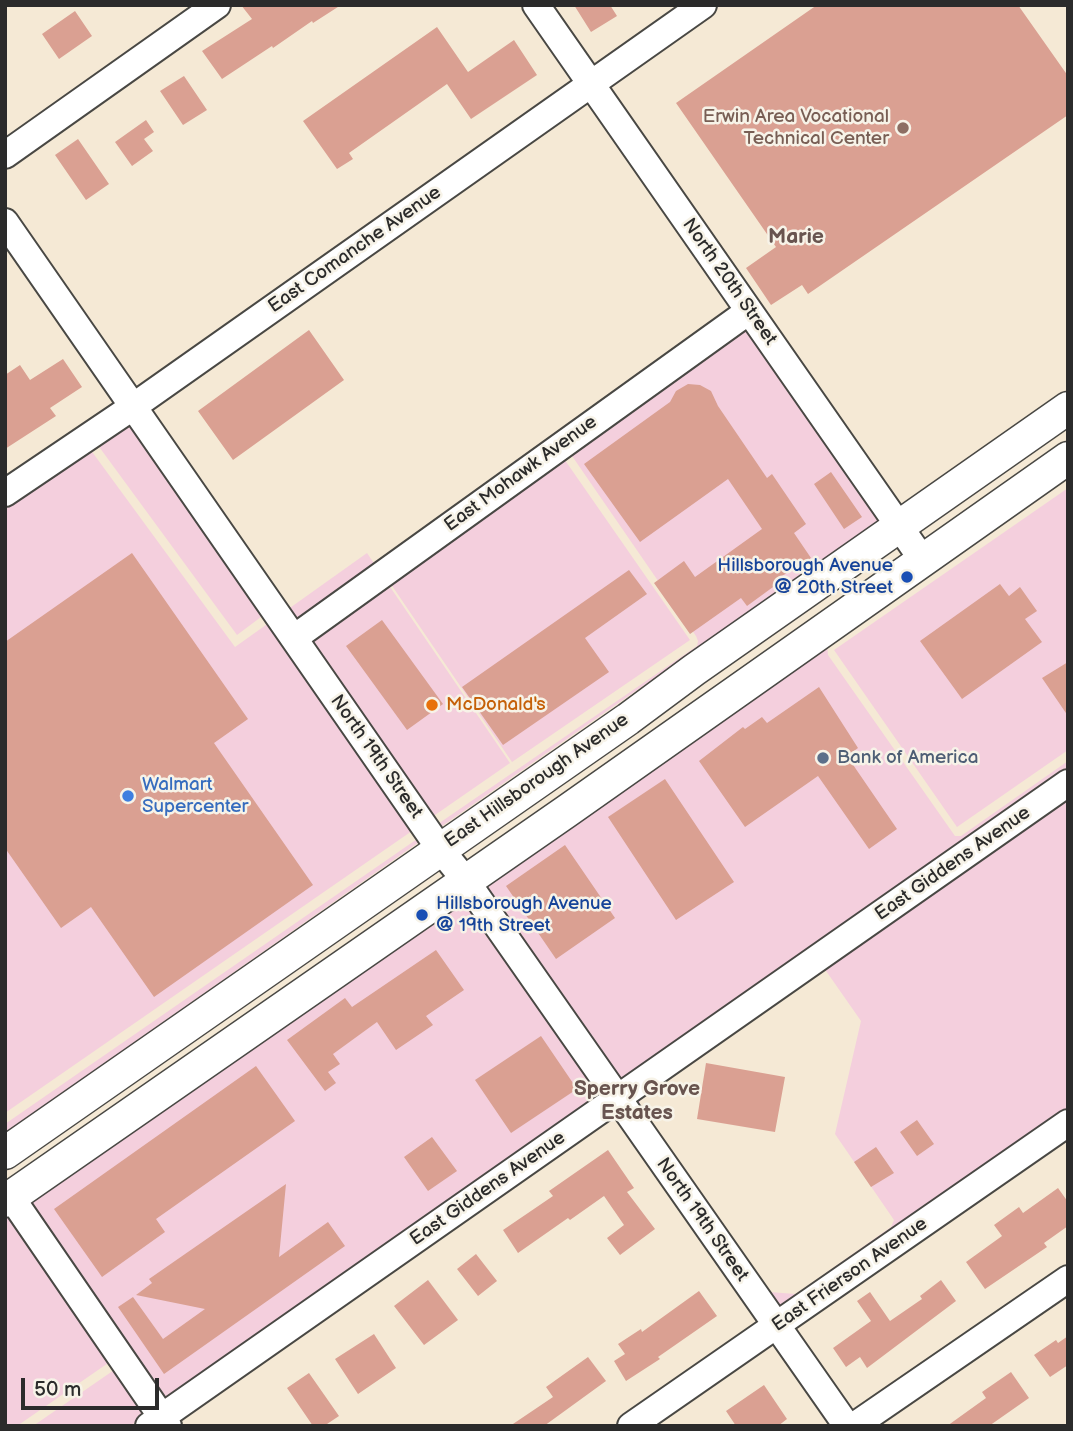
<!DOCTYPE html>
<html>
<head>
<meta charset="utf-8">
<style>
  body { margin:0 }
  #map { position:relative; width:1073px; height:1431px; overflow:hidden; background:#f5e9d5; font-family:"Balsamiq Sans",sans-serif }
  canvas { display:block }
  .frame { position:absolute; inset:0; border:7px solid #2b2b2b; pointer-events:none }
  .scale { position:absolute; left:21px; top:1378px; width:138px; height:32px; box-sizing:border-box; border:4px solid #2b2b2b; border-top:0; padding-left:9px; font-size:21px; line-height:24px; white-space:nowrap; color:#2b2b2b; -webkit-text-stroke:5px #f7f3e8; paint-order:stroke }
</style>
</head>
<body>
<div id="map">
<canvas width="1073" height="1431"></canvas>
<div class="frame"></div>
<div class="scale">50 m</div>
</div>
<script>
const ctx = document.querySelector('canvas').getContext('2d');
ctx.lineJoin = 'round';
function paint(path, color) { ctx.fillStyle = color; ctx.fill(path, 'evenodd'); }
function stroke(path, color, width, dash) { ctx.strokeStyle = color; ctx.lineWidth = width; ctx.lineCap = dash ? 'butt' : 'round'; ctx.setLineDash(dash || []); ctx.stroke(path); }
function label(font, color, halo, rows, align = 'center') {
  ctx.font = font + ' "Balsamiq Sans",sans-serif'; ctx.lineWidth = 5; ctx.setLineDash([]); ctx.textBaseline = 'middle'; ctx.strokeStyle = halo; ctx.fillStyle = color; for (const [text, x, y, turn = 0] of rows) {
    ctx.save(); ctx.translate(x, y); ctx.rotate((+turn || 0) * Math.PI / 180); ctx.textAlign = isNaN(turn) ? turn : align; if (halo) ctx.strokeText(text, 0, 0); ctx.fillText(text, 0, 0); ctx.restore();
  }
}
paint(new Path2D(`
  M 747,325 L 881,520 L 438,829 L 435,826 L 697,646 L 698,641 L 696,636 L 570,453 Z
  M 132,420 L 265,614 L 237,635 L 97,444 Z
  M 90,449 L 235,647 L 367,553 L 510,763 L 5,1113 L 5,509 Z
  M 560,453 L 690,640 L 512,762 L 386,577 Z
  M 1068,488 L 1068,750 L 957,827 L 834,650 Z
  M 827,644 L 828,655 L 955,836 L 961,836 L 1068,761 L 1068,770 L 619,1085 L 481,885 Z
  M 1068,796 L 1068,1110 L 777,1312 L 634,1103 L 641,1096 L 639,1107 L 769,1292 L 796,1294 L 891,1227 L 894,1220 L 835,1134 L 861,1021 L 824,968 Z
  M 420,837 L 422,840 L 5,1133 L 5,1124 Z
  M 465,896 L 604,1096 L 163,1402 L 28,1205 Z
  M 13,1210 L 114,1359 L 17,1426 L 5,1426 L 5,1215 Z
  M 117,1368 L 148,1413 L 130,1426 L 33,1426 Z`), '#f4cfdd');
paint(new Path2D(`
  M 241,5 L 341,5 L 313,23 L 312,21 L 273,48 L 272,46 L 222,79 L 202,51 L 252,19 Z
  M 574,5 L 610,5 L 617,16 L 591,32 Z
  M 817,5 L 1018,5 L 1068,76 L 1068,115 L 808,294 L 802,285 L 771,305 L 746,268 L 776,247 L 676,103 Z
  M 75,11 L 92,36 L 59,59 L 42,34 Z
  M 437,27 L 468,72 L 514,40 L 537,75 L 471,119 L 447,84 L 349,153 L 353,159 L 337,169 L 303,121 Z
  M 184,76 L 207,110 L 183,125 L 160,91 Z
  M 146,120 L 154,132 L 144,139 L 153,151 L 132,166 L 115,142 Z
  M 78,139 L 109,184 L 86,200 L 55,155 Z
  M 309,330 L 344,380 L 233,460 L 198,411 Z
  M 63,359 L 82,387 L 50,408 L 56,416 L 5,449 L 5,375 L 20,365 L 30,380 Z
  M 688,384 L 700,385 L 711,391 L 718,406 L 767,478 L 772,474 L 806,524 L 794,533 L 811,558 L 782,576 L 784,579 L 747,606 L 741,598 L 690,634 L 654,583 L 684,561 L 695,577 L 762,529 L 728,479 L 640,542 L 584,464 L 670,402 L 676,391 Z
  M 831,472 L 862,517 L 844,529 L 814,484 Z
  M 132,553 L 248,719 L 214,743 L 313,885 L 154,997 L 91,907 L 61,928 L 5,848 L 5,642 Z
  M 629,570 L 647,594 L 585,638 L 609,672 L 503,745 L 462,687 Z
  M 1000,584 L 1009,596 L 1020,587 L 1037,611 L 1025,619 L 1042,642 L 962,699 L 920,641 Z
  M 382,620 L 443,704 L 407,730 L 346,646 Z
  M 1068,662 L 1068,716 L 1042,678 Z
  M 819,687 L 858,748 L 847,756 L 897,829 L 869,849 L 818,776 L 745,827 L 699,761 L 743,727 L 745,729 L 762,717 L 767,723 Z
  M 665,779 L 734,882 L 676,920 L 608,817 Z
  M 565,845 L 615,918 L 556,959 L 506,886 Z
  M 436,950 L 464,990 L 426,1016 L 433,1025 L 396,1050 L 377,1022 L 333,1054 L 340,1064 L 328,1072 L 336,1083 L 325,1091 L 287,1040 L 345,998 L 352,1007 Z
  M 541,1036 L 577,1089 L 511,1133 L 475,1080 Z
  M 706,1063 L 785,1077 L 775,1132 L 697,1119 Z
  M 256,1066 L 295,1121 L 156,1219 L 165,1232 L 102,1277 L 54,1209 Z
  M 917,1120 L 934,1144 L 917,1156 L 900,1132 Z
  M 432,1137 L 457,1171 L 428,1191 L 404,1157 Z
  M 876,1147 L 894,1173 L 871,1187 L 854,1162 Z
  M 608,1150 L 634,1188 L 627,1192 L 655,1229 L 620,1255 L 607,1238 L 624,1225 L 604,1196 L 570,1220 L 568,1218 L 518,1253 L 503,1230 L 553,1196 L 549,1191 Z
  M 286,1184 L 279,1257 L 328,1222 L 345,1246 L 164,1374 L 118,1307 L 133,1297 L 163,1339 L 205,1309 L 136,1295 L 152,1283 L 149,1279 Z
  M 1058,1188 L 1068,1202 L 1068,1226 L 1044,1243 L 1047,1247 L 985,1289 L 966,1262 L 1002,1236 L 994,1225 L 1019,1207 L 1023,1213 Z
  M 476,1254 L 497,1281 L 478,1296 L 457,1269 Z
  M 428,1280 L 458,1320 L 424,1345 L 394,1306 Z
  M 941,1280 L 956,1301 L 867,1368 L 860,1357 L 846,1367 L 833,1348 L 871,1321 L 857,1301 L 870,1292 L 890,1321 L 922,1299 L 920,1296 Z
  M 699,1291 L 717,1316 L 658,1357 L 660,1359 L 626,1381 L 614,1361 L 625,1354 L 618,1344 L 641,1329 L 642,1332 Z
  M 374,1334 L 396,1368 L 358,1394 L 335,1359 Z
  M 1068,1336 L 1068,1365 L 1050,1377 L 1034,1355 L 1056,1340 L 1058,1343 Z
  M 588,1357 L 606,1381 L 544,1426 L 510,1426 L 553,1397 L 546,1387 Z
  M 1011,1372 L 1029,1398 L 989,1426 L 947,1426 L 986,1398 L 982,1392 Z
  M 309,1373 L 339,1416 L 324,1426 L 313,1426 L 287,1388 Z
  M 764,1385 L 787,1419 L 778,1426 L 736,1426 L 726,1411 Z`), '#daa092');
const minor = new Path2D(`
  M 536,5 L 922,559
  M 5,155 L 217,5
  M 5,222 L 440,849 L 466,881 L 847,1426
  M 5,493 L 134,406 L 703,5
  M 294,638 L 749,311
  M 11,1197 L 168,1426
  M 149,1426 L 1068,783
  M 631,1426 L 1068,1123
  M 854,1426 L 1068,1279`);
const major = new Path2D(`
  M 5,1153 L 628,719 L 694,670 L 1068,408
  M 5,1201 L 567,811 L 1068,458`);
stroke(minor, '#494844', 30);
stroke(major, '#494844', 35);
stroke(minor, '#fff', 26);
stroke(major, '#fff', 32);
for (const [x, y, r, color] of [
  [903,128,7,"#8d6e63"],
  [907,577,7,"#1a4fb4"],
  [432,705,7,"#e8710a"],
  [823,758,7,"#5c6f8a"],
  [128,796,7,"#3f7fe0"],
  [422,915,7,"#1a4fb4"]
]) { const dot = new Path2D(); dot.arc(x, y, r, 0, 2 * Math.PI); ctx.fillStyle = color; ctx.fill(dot); stroke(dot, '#f7f3e8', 2.5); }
label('19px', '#785e54', '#f7f3e8', [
  ["Erwin Area Vocational",889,117],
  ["Technical Center",889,139]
], 'right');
label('19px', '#2b2b2b', '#f7f3e8', [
  ["East Comanche Avenue",355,250,-35],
  ["North 20th Street",729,282,55],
  ["East Mohawk Avenue",521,474,-36],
  ["North 19th Street",376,757,55],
  ["East Hillsborough Avenue",537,781,-35],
  ["East Giddens Avenue",953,864,-35],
  ["East Giddens Avenue",488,1189,-35],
  ["North 19th Street",702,1220,55],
  ["East Frierson Avenue",850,1275,-35]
]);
label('19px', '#164399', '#f7f3e8', [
  ["Hillsborough Avenue",893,566],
  ["@ 20th Street",893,588],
  ["Hillsborough Avenue",436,904,"left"],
  ["@ 19th Street",436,926,"left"]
], 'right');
label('19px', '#c56008', '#f7f3e8', [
  ["McDonald's",446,705]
], 'left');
label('19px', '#4e5e75', '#f7f3e8', [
  ["Bank of America",837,758]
], 'left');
label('19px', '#366cbe', '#f7f3e8', [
  ["Walmart",142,785],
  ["Supercenter",142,807]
], 'left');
label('bold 21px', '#68544f', '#f7f3e8', [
  ["Marie",796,238],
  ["Sperry Grove",637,1090],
  ["Estates",637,1114]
]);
</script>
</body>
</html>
